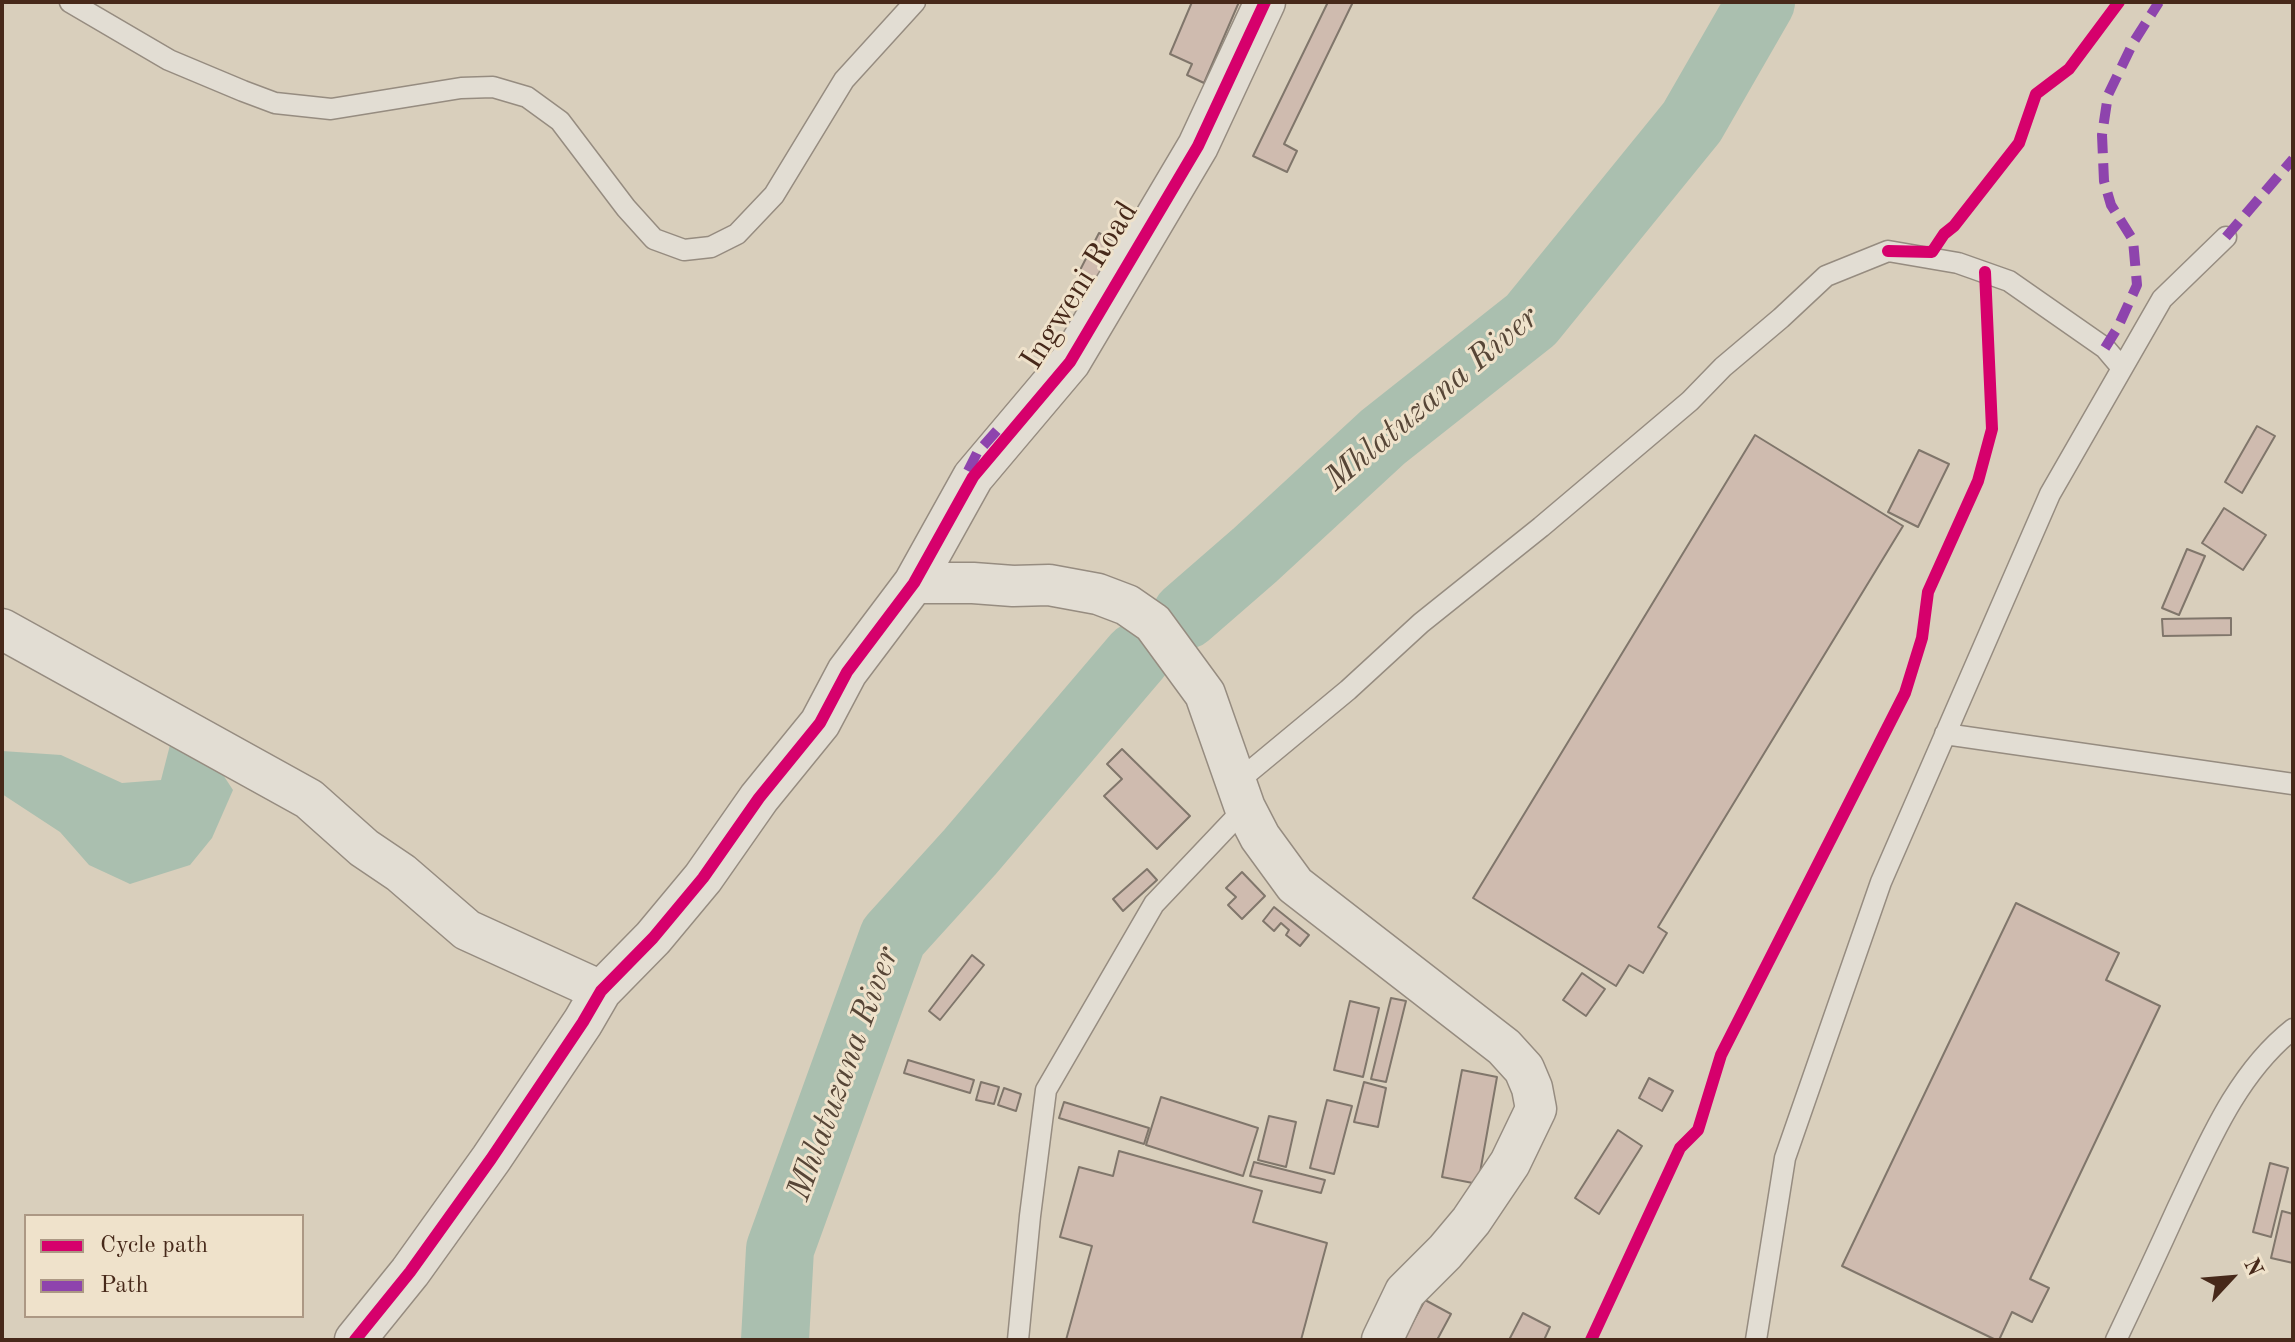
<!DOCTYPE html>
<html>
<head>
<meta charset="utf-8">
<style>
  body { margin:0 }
  #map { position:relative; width:2295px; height:1342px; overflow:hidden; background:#d9cfbc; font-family:"Old Standard TT",serif }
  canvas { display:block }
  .frame { position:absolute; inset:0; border:4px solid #47291a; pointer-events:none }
  .legend { position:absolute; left:24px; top:1214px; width:280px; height:104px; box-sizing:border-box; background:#efe2cb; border:2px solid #ac9884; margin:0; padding:10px 14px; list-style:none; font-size:24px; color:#47291a }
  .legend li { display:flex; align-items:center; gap:16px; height:40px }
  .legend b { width:40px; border:2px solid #ac9884 }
  .north { position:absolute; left:2191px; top:1238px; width:80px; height:80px; -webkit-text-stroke:6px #efe2cb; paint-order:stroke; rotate:64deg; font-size:22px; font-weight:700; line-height:32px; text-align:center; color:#47291a }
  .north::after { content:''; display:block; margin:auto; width:28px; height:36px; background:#47291a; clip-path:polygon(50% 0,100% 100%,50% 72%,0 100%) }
</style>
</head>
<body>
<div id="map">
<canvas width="2295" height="1342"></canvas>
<div class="frame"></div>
<ul class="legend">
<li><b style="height:10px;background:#d6006c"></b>Cycle path</li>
<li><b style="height:10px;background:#8e44ad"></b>Path</li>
</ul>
<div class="north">N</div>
</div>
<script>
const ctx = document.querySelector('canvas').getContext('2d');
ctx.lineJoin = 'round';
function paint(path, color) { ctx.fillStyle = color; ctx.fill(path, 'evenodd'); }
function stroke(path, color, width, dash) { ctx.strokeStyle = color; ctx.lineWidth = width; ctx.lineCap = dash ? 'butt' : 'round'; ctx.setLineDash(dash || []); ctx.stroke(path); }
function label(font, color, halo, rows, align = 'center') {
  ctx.font = font + ' "Old Standard TT",serif'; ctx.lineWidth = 6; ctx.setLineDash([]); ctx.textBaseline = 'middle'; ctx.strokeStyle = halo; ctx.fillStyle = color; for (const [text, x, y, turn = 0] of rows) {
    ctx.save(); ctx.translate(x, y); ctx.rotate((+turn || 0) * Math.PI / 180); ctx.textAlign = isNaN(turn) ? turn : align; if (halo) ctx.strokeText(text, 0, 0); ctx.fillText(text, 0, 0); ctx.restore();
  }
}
paint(new Path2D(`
  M 170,745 L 208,752 L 233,790 L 212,838 L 190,865 L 130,884 L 89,865 L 60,832 L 2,794 L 2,751 L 61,755 L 122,783 L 161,780 Z`), '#aabfaf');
stroke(new Path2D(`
  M 1186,615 L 1255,555 L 1383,437 L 1531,320 L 1692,122 L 1761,2
  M 775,1340 L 780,1249 L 893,937 L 970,852 L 1137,656`), '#aabfaf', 68);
const building = new Path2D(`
  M 1192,2 L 1239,2 L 1204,83 L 1187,75 L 1192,64 L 1170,54 Z
  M 1328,2 L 1353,2 L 1284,144 L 1297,151 L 1287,172 L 1253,156 Z
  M 1099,233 L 1119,243 L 1097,286 L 1077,276 Z
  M 2257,426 L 2275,436 L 2242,493 L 2225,482 Z
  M 1755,435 L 1903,526 L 1658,927 L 1667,933 L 1643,973 L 1629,965 L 1616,986 L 1473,898 Z
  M 1919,450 L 1949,464 L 1918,527 L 1888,512 Z
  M 2224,508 L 2266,535 L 2243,570 L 2202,543 Z
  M 2187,549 L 2205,556 L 2179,615 L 2162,608 Z
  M 2231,618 L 2231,635 L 2163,636 L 2162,619 Z
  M 1122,749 L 1190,816 L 1157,849 L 1104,796 L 1122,779 L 1107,764 Z
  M 1147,869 L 1157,880 L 1123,911 L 1113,899 Z
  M 1242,872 L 1265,896 L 1242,919 L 1228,905 L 1236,897 L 1226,888 Z
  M 2016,903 L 2119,953 L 2106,980 L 2160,1006 L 2030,1279 L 2049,1288 L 2032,1322 L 2012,1312 L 1999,1340 L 1996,1340 L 1842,1266 Z
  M 1274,907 L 1309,935 L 1300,946 L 1286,935 L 1289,930 L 1281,923 L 1274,931 L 1263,921 Z
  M 972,955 L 984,965 L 940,1020 L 929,1011 Z
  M 1582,973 L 1605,989 L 1586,1016 L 1563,1000 Z
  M 1391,998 L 1406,1001 L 1386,1082 L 1371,1079 Z
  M 1350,1001 L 1379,1008 L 1363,1077 L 1334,1070 Z
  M 908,1060 L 974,1080 L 970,1093 L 904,1073 Z
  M 1462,1070 L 1497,1077 L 1478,1184 L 1442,1177 Z
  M 1649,1078 L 1673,1091 L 1662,1111 L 1639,1098 Z
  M 981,1082 L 999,1087 L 994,1104 L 976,1100 Z
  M 1364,1082 L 1386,1088 L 1378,1127 L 1354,1122 Z
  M 1004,1088 L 1021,1094 L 1016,1111 L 998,1105 Z
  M 1161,1097 L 1258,1128 L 1243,1176 L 1146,1145 Z
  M 1327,1100 L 1352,1106 L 1334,1174 L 1310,1168 Z
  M 1064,1102 L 1149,1128 L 1144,1144 L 1059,1118 Z
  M 1269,1116 L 1296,1122 L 1286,1167 L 1258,1160 Z
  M 1618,1130 L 1642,1146 L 1599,1214 L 1575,1198 Z
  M 1119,1151 L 1262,1191 L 1253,1222 L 1327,1243 L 1301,1340 L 1066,1340 L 1092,1246 L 1060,1237 L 1079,1167 L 1113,1176 Z
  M 1254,1162 L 1325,1180 L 1321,1193 L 1250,1176 Z
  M 2270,1163 L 2288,1168 L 2271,1237 L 2253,1232 Z
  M 2282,1211 L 2293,1214 L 2293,1263 L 2271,1258 Z
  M 1425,1300 L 1451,1314 L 1437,1340 L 1403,1340 Z
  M 1523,1313 L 1550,1327 L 1544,1340 L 1509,1340 Z`);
paint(building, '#cfbbaf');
stroke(building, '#80766b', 2);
const lane = new Path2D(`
  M 70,2 L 169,60 L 243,91 L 275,103 L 331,109 L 461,88 L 493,87 L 527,97 L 560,121 L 626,208 L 654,239 L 684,250 L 711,247 L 737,234 L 774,195 L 844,80 L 915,2
  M 1945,734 L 2293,784
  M 1237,782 L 1348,690 L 1421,623 L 1541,527 L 1690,401 L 1723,367 L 1781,318 L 1826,276 L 1888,251 L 1958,263 L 2009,281 L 2105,348 L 2122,368
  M 1018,1340 L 1030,1216 L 1046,1090 L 1154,904 L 1245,808
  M 1756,1340 L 1785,1158 L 1881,882 L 2050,494 L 2162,299 L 2226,237
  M 2116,1340 C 2137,1296 2158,1251 2178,1207 C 2208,1144 2237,1073 2293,1029`);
const street = new Path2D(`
  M 914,583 L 973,583 L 1013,586 L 1049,585 L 1098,594 L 1127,605 L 1153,623 L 1205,694 L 1245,808 L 1260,837 L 1295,885 L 1504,1047 L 1524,1069 L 1532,1088 L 1536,1109 L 1510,1163 L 1471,1221 L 1445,1252 L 1405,1292 L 1382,1340
  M 2,629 L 309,799 L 364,848 L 401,873 L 467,930 L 601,991
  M 355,1340 L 410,1272 L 491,1159 L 583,1022 L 601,991 L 653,938 L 703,878 L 759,798 L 820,723 L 847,672 L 914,583 L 973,477 L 1070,362 L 1198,146 L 1265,2`);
stroke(lane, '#968c80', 23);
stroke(street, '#968c80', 43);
stroke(lane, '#e2ddd3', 20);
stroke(street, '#e2ddd3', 40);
stroke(new Path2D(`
  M 2226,237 L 2293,159
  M 2105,348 L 2118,327 L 2137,285 L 2133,240 L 2111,205 L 2104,181 L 2102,135 L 2108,95 L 2133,43 L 2159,2
  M 968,471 L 977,453 L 1001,426`), '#8e44ad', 10, [20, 10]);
stroke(new Path2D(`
  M 1888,251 L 1932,252 L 1944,234 L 1954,226 L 2019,143 L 2036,94 L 2069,69 L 2119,2
  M 355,1340 L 410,1272 L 491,1159 L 583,1022 L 601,991 L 653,938 L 703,878 L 759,798 L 820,723 L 847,672 L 914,583 L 973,477 L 1070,362 L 1198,146 L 1265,2
  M 1591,1340 L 1680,1148 L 1698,1130 L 1721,1055 L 1905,693 L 1922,638 L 1928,592 L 1978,481 L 1992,429 L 1985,272`), '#d6006c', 12);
label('32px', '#47291a', '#efe2cb', [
  ["Ingweni Road",1080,286,-58]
]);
label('italic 34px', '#574637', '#efe2cb', [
  ["Mhlatuzana River",1432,399,-40],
  ["Mhlatuzana River",844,1074,-70]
]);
</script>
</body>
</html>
